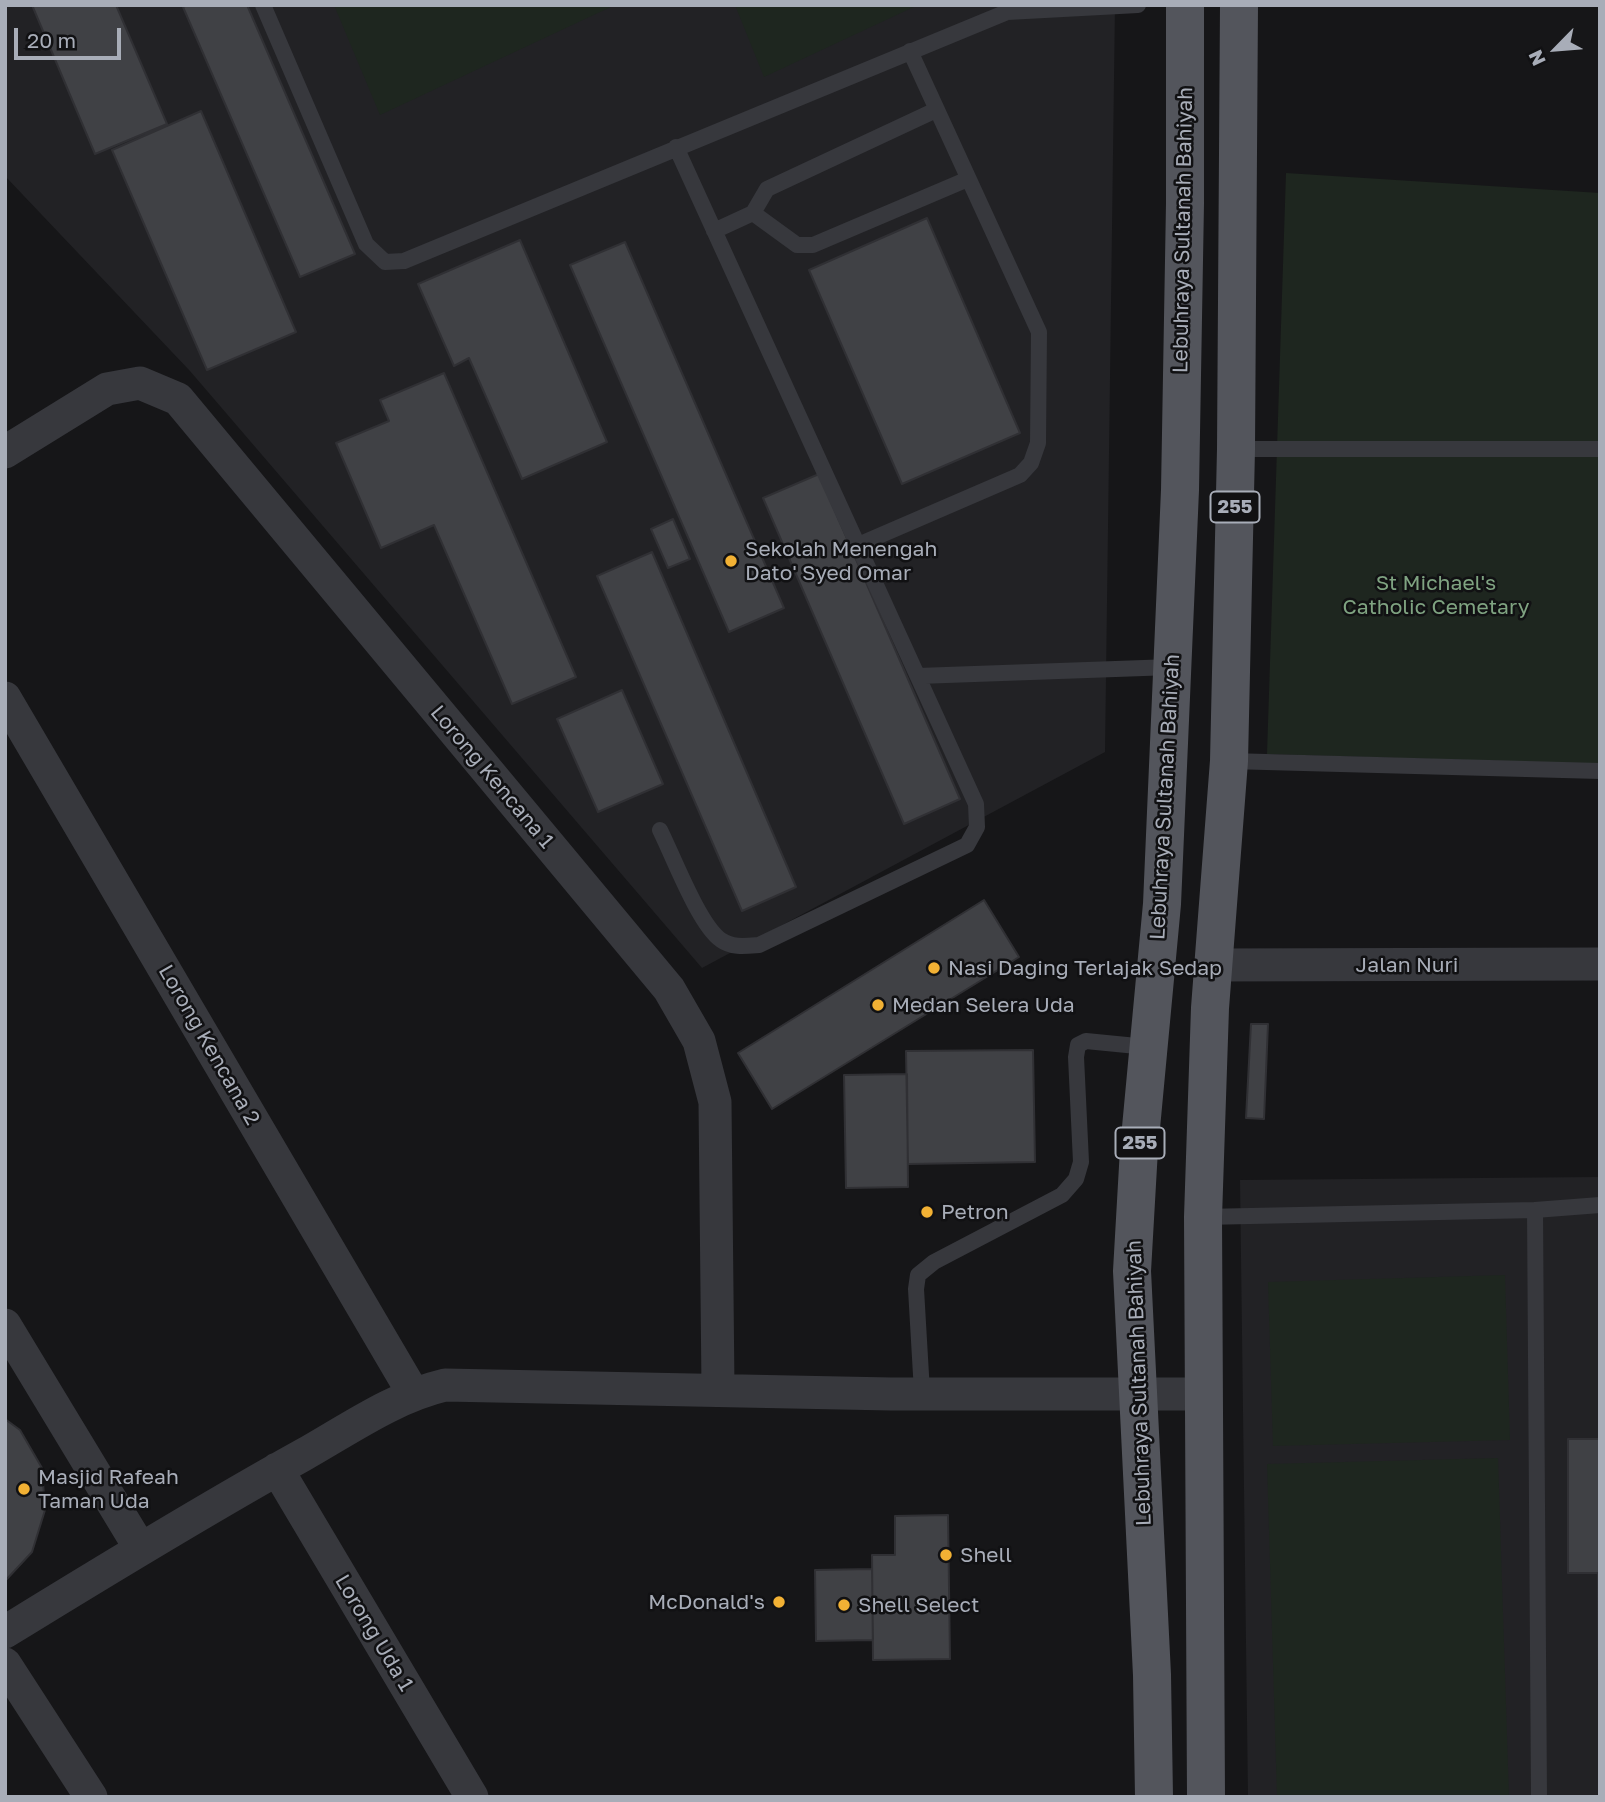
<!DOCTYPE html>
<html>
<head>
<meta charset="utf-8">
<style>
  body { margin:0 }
  #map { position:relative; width:1605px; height:1802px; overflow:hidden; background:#161618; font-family:"Golos Text",sans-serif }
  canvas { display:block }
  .frame { position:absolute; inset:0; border:7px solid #a8adb8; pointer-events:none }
  .north { position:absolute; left:1521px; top:14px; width:70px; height:70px; -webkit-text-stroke:5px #111113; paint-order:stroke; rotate:245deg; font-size:19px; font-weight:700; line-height:28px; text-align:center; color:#a8adb8 }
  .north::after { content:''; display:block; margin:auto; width:24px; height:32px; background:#a8adb8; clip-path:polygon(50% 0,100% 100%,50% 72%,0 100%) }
  .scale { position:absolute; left:14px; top:28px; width:107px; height:32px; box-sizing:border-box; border:4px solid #a8adb8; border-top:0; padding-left:9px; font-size:21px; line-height:24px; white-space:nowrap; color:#a8adb8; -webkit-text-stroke:5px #111113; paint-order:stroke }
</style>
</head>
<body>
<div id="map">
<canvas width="1605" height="1802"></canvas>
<div class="frame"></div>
<div class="north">N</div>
<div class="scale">20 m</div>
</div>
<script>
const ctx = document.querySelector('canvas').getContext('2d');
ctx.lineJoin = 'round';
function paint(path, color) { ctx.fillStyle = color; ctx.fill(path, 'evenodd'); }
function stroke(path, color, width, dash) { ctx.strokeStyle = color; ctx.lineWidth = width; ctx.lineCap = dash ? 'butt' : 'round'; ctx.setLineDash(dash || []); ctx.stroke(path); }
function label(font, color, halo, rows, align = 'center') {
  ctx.font = font + ' "Golos Text",sans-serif'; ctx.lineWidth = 5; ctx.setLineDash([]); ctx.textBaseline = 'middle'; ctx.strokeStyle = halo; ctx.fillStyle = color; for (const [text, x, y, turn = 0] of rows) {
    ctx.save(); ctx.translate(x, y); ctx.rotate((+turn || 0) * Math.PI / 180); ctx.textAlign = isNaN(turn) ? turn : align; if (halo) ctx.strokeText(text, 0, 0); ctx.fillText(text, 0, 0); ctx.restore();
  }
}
paint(new Path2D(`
  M 5,5 L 1115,5 L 1105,752 L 702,968 L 190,371 L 5,176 Z
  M 1600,1177 L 1600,1797 L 1248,1797 L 1240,1180 Z`), '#222225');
paint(new Path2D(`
  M 334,5 L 615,5 L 380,115 Z
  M 735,5 L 918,5 L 764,77 Z
  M 1286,173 L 1600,193 L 1600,764 L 1267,754 Z
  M 1505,1275 L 1510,1440 L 1273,1446 L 1268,1282 Z
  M 1498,1458 L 1509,1797 L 1277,1797 L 1267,1464 Z`), '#1e261f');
const building = new Path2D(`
  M 32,5 L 116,5 L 167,124 L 95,154 Z
  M 187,5 L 247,5 L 355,254 L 300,277 L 183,7 Z
  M 201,111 L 296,332 L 207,370 L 112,150 Z
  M 927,218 L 1020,433 L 902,484 L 809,270 Z
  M 520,240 L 607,442 L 522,479 L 469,358 L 454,366 L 418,284 Z
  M 625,242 L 784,608 L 729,632 L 570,265 Z
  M 444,373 L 576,677 L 512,704 L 434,525 L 381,548 L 336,443 L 389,421 L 380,400 Z
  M 819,474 L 960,799 L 904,824 L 763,498 Z
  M 673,519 L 690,559 L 668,568 L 651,529 Z
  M 652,552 L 796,887 L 742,911 L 597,576 Z
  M 622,690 L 663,784 L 598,812 L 557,719 Z
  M 984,900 L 1019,957 L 772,1109 L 738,1053 Z
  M 1251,1024 L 1268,1024 L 1264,1119 L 1246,1118 Z
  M 1033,1050 L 1035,1162 L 908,1164 L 906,1051 Z
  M 907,1074 L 908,1187 L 846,1188 L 844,1075 Z
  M 5,1419 L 20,1430 L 42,1468 L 45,1510 L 32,1552 L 5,1581 Z
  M 1568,1439 L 1600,1439 L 1600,1797 L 1598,1573 L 1568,1573 Z
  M 948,1515 L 950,1659 L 873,1660 L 872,1555 L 895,1555 L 895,1516 Z
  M 872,1569 L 873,1640 L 816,1641 L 815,1570 Z`);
paint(building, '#404145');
stroke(building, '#303034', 2);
stroke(new Path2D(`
  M 263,5 L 366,244 L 385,262 L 404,261 L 1007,12 L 1138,5
  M 753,213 L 797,245 L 813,245 L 968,179
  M 714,231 L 753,213 L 767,189 L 936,110
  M 1236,449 L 1600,449
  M 858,545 L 1020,475 L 1031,463 L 1038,443 L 1039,332 L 910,51
  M 918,676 L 1172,667
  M 1229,761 L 1600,771
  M 660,830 C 673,856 699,925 721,940 C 732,948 746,946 759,945 L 967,845 L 977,827 L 976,804 L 676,147
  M 1535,1210 L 1600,1205
  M 1203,1217 L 1535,1210 L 1539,1797
  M 922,1392 L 916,1289 L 918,1275 L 934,1262 L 1062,1195 L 1076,1179 L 1081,1162 L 1076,1057 L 1078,1045 L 1086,1041 L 1147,1047`), '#37383d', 16);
stroke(new Path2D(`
  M 5,452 L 107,389 L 140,383 L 178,399 L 669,989 L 699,1041 L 715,1102 L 718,1388
  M 5,698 L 413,1393
  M 1213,965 L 1600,964
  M 5,1325 L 140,1548
  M 277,1469 L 472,1797
  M 5,1632 C 104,1571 202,1511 303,1455 C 349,1429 394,1397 445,1385 L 891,1394 L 1204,1394
  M 5,1664 L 91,1797`), '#37383d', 33);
stroke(new Path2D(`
  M 1154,1797 L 1152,1675 L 1132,1271 L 1139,1149 L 1162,904 L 1180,490 L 1185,203 L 1185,5
  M 1206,1797 L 1203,1217 L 1210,1008 L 1229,761 L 1236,449 L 1239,5`), '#53555c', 38);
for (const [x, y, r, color] of [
  [731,561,7,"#f2b134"],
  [934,968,7,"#f2b134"],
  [878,1005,7,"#f2b134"],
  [927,1212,7,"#f2b134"],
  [24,1489,7,"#f2b134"],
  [946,1555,7,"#f2b134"],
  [779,1602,7,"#f2b134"],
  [844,1605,7,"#f2b134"]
]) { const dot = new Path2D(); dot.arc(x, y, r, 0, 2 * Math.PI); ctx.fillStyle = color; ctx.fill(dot); stroke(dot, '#111113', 2.5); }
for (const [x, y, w] of [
  [1235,507,49],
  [1140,1143,49]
]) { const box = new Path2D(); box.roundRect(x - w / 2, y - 15.5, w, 31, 5); ctx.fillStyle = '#111113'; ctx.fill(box); stroke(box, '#a8adb8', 2); }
label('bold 19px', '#a8adb8', null, [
  ["255",1235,507],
  ["255",1140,1143]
]);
label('21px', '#a8adb8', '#111113', [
  ["Lebuhraya Sultanah Bahiyah",1183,230,-89],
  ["Lorong Kencana 1",492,777,50],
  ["Lebuhraya Sultanah Bahiyah",1165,797,-87],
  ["Jalan Nuri",1407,965],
  ["Lorong Kencana 2",209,1045,60],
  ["Lebuhraya Sultanah Bahiyah",1139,1383,-92],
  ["Lorong Uda 1",374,1633,59]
]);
label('21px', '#a8adb8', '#111113', [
  ["Sekolah Menengah",745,549],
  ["Dato' Syed Omar",745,573],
  ["Nasi Daging Terlajak Sedap",948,968],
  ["Medan Selera Uda",892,1005],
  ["Petron",941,1212],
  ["Masjid Rafeah",38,1477],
  ["Taman Uda",38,1501],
  ["Shell",960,1555],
  ["McDonald's",765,1602,"right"],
  ["Shell Select",858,1605]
], 'left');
label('21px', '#7fa381', '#111113', [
  ["St Michael's",1436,583],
  ["Catholic Cemetary",1436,607]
]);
</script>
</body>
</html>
